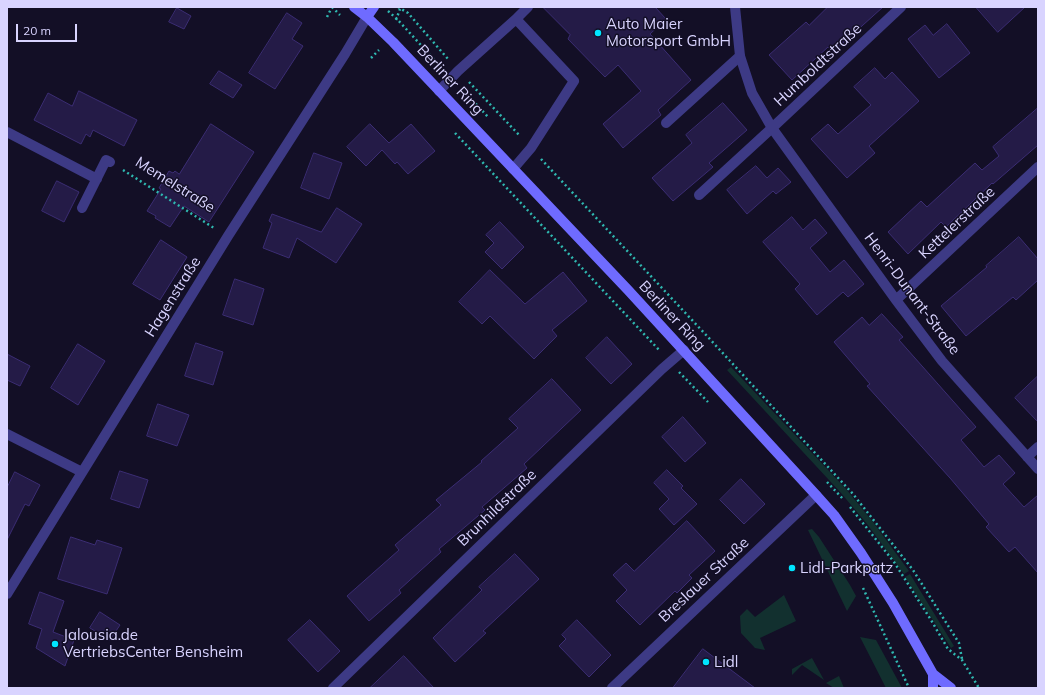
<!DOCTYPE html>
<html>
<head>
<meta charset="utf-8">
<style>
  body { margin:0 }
  #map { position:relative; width:1045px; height:695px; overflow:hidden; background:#130f26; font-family:Mulish,sans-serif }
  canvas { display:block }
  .frame { position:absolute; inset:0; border:8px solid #d9d4ff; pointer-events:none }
  .scale { position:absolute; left:16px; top:24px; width:61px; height:18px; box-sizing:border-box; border:2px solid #d9d4ff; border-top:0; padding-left:5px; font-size:12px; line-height:14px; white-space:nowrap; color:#d9d4ff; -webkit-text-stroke:3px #130f26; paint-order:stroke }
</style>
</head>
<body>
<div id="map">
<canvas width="1045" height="695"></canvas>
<div class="frame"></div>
<div class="scale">20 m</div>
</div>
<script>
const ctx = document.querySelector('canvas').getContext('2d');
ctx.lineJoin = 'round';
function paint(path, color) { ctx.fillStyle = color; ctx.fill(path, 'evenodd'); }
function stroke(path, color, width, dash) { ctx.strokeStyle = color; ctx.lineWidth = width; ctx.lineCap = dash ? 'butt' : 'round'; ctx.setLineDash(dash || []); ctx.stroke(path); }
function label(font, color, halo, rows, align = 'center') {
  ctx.font = font + ' Mulish,sans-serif'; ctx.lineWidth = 3; ctx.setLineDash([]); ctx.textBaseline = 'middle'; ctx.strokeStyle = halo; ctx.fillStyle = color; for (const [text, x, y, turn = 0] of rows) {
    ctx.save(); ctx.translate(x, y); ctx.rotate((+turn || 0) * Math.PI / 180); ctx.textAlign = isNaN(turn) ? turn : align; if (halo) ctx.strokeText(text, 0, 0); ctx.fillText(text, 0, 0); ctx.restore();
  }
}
paint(new Path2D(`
  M 731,367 L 846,489 L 873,522 L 909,571 L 904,574 L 867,524 L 841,493 L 727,370 Z
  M 812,529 L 819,537 L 850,585 L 856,596 L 847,611 L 808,530 Z
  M 910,574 L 954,646 L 951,648 L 905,577 Z
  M 784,595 L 796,621 L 760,638 L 765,650 L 755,648 L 741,633 L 740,616 L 747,609 L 755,617 Z
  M 860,637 L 876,640 L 902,688 L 886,688 Z
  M 812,658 L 824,680 L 802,665 L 792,675 L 792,669 Z
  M 839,676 L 844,688 L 834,688 L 826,683 Z`), '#12302f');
const building = new Path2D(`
  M 543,7 L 655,7 L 666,19 L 650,34 L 691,80 L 658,110 L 661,115 L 623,148 L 603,124 L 641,91 L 618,65 L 605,77 L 568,39 L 570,35 Z
  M 828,7 L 883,7 L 833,52 L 828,47 L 792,80 L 769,55 L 806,22 L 809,25 Z
  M 976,7 L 1025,7 L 998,32 Z
  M 177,8 L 191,16 L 184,29 L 169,22 Z
  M 287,13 L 302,23 L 292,39 L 303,46 L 275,89 L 249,73 Z
  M 947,24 L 970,53 L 939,78 L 908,39 L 925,25 L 933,35 Z
  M 875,68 L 885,79 L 892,72 L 919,101 L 869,146 L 875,153 L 847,178 L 811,139 L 828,124 L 838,134 L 871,105 L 854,87 Z
  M 219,71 L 242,85 L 233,98 L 210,84 Z
  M 79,91 L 137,120 L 124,146 L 93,130 L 90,137 L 86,134 L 81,144 L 34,120 L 48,93 L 72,106 Z
  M 723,103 L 747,130 L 709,163 L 713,167 L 673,201 L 652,178 L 692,143 L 686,135 Z
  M 1038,108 L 1038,145 L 993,184 L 992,183 L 946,227 L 941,222 L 908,254 L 888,232 L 921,201 L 927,207 L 975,163 L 982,170 L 999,156 L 993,147 Z
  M 211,124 L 254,152 L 209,222 L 184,206 L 170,227 L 155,218 L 156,216 L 147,211 L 161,189 L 159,188 L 169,171 L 173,173 L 175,171 L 179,174 Z
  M 370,124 L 389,143 L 411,124 L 435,151 L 408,174 L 397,162 L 395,164 L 382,150 L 366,166 L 347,147 Z
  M 314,153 L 342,163 L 329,199 L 301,188 Z
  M 756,166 L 767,178 L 778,168 L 791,182 L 776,194 L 773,191 L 747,214 L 727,190 Z
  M 57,181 L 79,192 L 64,222 L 42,211 Z
  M 337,208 L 362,224 L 336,263 L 297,238 L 289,258 L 263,248 L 272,223 L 269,221 L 272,214 L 321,232 Z
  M 792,217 L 803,230 L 815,219 L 827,233 L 810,248 L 830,272 L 844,260 L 864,284 L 848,297 L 843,292 L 817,315 L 795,289 L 800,284 L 763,242 Z
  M 500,222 L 524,247 L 502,269 L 485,252 L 494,243 L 486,235 Z
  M 1019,237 L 1038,259 L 1038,280 L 1016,300 L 1013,297 L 966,336 L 941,306 L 987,267 L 986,266 Z
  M 161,240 L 187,257 L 160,300 L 133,284 Z
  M 490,270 L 525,304 L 563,272 L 587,301 L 552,330 L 557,336 L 534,359 L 490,316 L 482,324 L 459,302 Z
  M 235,279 L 264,289 L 253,325 L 223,315 Z
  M 882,314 L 903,337 L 899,340 L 976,427 L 961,440 L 984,467 L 999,455 L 1015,473 L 1003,484 L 1024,507 L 1038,495 L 1038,573 L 1015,547 L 1009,552 L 986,527 L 989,524 L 950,478 L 867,386 L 870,384 L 834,342 L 862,317 L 869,325 Z
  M 607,337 L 632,364 L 611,384 L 586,358 Z
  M 196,343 L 223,352 L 213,385 L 185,376 Z
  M 78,344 L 105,361 L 78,405 L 51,388 Z
  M 7,354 L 30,366 L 20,386 L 7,380 Z
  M 1038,376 L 1038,422 L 1015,398 Z
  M 552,379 L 581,410 L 524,464 L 527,468 L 482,507 L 485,510 L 439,549 L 441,552 L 399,590 L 401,593 L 369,621 L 347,596 L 399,550 L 395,545 L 441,505 L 436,500 L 482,462 L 481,461 L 518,428 L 509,419 Z
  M 158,404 L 189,415 L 177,446 L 147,436 Z
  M 683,417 L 706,443 L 685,462 L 662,437 Z
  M 667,470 L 683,486 L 681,488 L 697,504 L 674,525 L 659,509 L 669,499 L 654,483 Z
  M 120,471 L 148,480 L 139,508 L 111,499 Z
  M 15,472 L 40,485 L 29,506 L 25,504 L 7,540 L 7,488 Z
  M 741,479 L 765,504 L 744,524 L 720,500 Z
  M 687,521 L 715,551 L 689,575 L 692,578 L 677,593 L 675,591 L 640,625 L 616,601 L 627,590 L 613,575 L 626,563 L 634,571 Z
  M 71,537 L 95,545 L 97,540 L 122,548 L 107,594 L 58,579 Z
  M 515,554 L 539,579 L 483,631 L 486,633 L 455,662 L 433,638 L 482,590 L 479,587 Z
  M 40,592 L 64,601 L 53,632 L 74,640 L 65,666 L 36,648 L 42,629 L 29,624 Z
  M 100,612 L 120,625 L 110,640 L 90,628 Z
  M 310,620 L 340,651 L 318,672 L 288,640 Z
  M 577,620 L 611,655 L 589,677 L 559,646 L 566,639 L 562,635 Z
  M 703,649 L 755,688 L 673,688 Z
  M 404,656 L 434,688 L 370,688 Z`);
paint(building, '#241b47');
stroke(building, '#3b2d73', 1);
stroke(new Path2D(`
  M 332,7 L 340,15
  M 398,7 L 408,13 L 448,59
  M 388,11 L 397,19 L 441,67
  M 327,17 L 332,7
  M 396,20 L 400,9
  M 371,58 L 379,50
  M 469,82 L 520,136
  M 462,89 L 489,118
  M 455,133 L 660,351
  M 541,159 L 707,336 L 853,494 L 913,570 L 959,643 L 962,659
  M 123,170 L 214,228
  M 679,372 L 708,402
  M 827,482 L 844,500
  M 850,507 L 894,562 L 931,620 L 948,649 L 962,660 L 979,688
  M 863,588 L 909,688`), '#2fb8b0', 2.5, [2, 3]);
stroke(new Path2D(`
  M 516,19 L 528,7
  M 439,91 L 458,71 L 516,19 L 574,81 L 531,148 L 513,169
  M 666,123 L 740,56
  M 699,195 L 772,128`), '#3d3a85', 10);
stroke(new Path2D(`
  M 735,7 L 740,56 L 752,93 L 772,128 L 896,300 L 942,361 L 1038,469
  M 772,128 L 901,7
  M 7,132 L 97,179
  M 82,208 L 106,160 L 110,162
  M 896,300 L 1038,167
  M 7,434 L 82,472
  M 1027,457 L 1038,447
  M 7,594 L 228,236 L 345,54 L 367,17
  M 333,688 L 662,369 L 684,350
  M 612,688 L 816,495`), '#3d3a85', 10);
stroke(new Path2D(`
  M 354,7 L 367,17 L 393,42 L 628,290 L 816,495 L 834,515 L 861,553 L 893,603 L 933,674 L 951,688
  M 367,17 L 374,7
  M 933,688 L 933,674`), '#6f6bff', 10);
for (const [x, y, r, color] of [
  [598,33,4,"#00e5ff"],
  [792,568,4,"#00e5ff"],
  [55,644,4,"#00e5ff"],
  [706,662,4,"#00e5ff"]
]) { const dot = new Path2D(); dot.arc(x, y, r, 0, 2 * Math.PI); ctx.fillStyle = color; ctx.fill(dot); stroke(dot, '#130f26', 1.5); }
label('15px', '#d9d4ff', '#130f26', [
  ["Auto Maier",606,24],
  ["Motorsport GmbH",606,41],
  ["Lidl-Parkpatz",800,568],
  ["Jalousia.de",63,635],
  ["VertriebsCenter Bensheim",63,652],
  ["Lidl",714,662]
], 'left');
label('15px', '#d9d4ff', '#130f26', [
  ["Humboldtstraße",818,65,-43],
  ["Berliner Ring",450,80,47],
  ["Memelstraße",175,185,32],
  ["Kettelerstraße",957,223,-43],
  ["Henri-Dunant-Straße",912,294,53],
  ["Hagenstraße",173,297,-58],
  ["Berliner Ring",672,316,47],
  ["Brunhildstraße",497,508,-44],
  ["Breslauer Straße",704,580,-43]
]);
</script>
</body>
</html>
